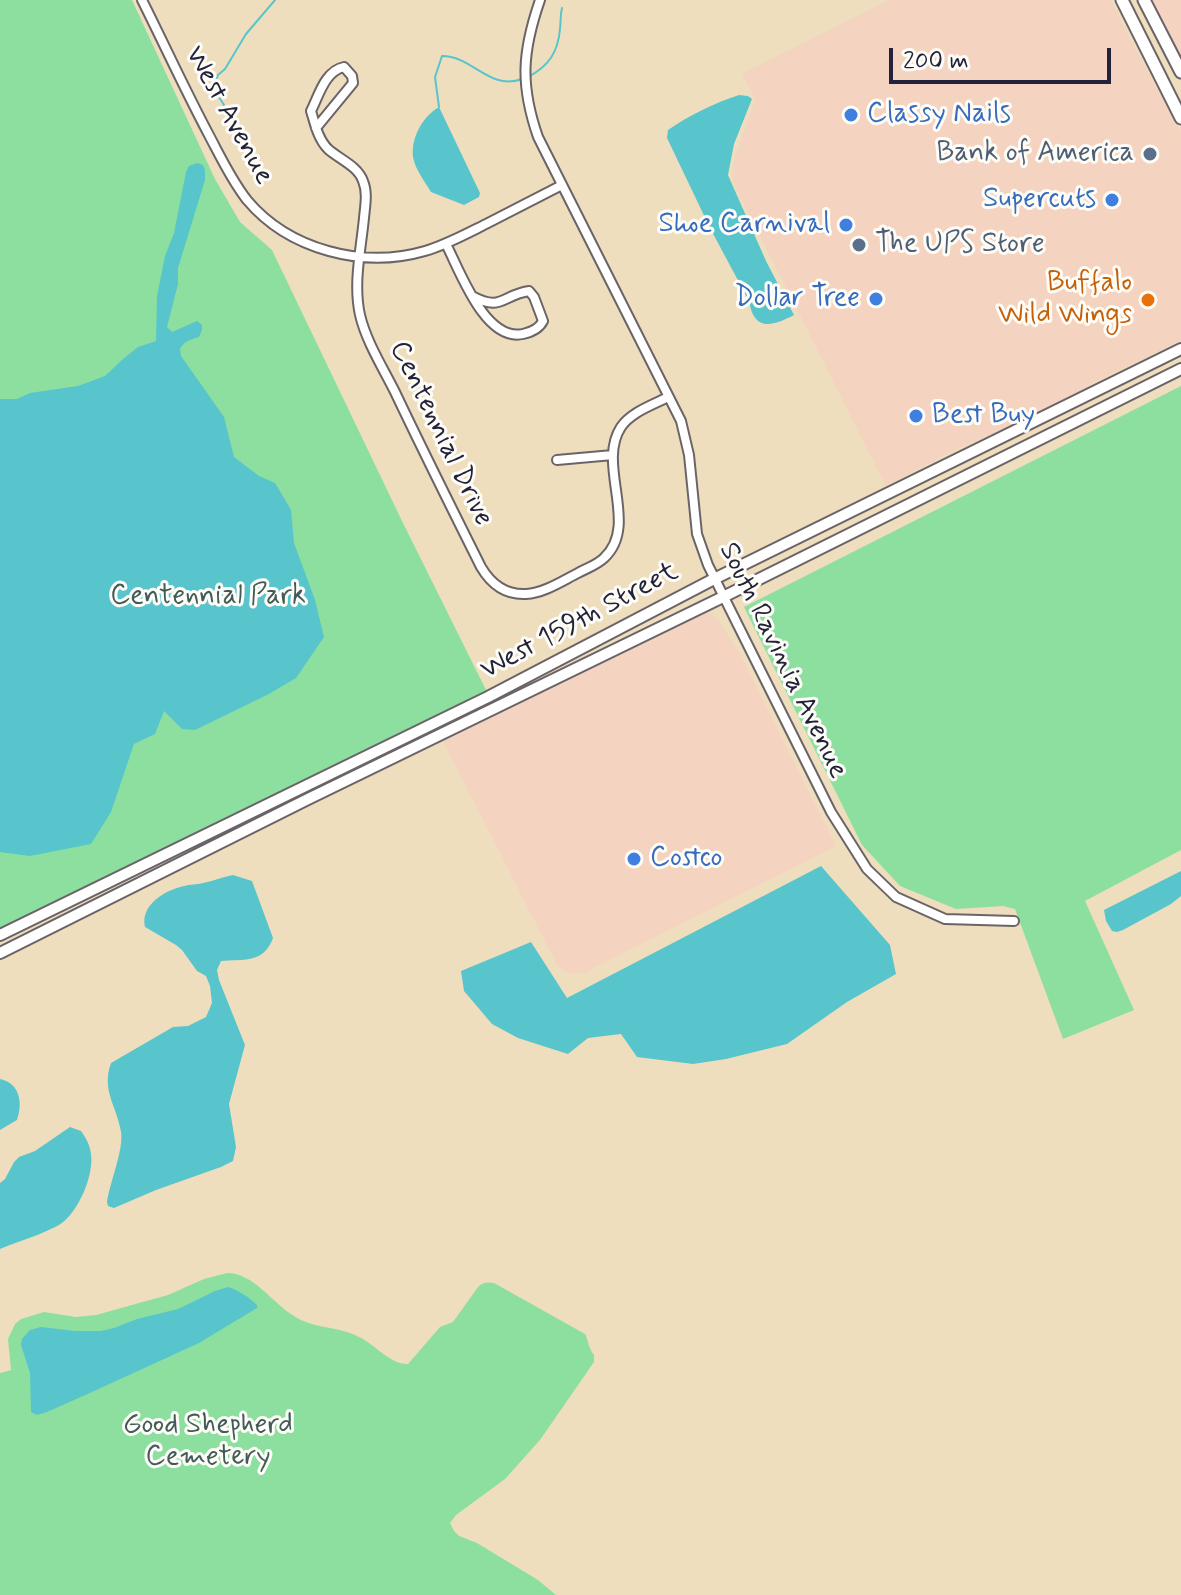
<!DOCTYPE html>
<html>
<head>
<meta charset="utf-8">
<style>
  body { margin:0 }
  #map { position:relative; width:1181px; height:1595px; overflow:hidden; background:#efdebd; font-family:Mynerve,sans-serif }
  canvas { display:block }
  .scale { position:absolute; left:889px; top:48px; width:222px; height:36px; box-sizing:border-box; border:4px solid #22223b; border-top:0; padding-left:10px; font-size:24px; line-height:28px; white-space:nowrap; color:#22223b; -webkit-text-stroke:6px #fdfcf7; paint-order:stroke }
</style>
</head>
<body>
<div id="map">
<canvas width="1181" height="1595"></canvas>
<div class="scale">200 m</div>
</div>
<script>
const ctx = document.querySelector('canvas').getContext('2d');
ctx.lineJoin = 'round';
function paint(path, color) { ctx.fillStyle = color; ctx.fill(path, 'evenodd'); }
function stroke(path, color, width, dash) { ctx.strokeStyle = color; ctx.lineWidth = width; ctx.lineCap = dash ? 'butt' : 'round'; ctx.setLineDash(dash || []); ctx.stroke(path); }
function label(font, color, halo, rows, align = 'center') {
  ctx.font = font + ' Mynerve,sans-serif'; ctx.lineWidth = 6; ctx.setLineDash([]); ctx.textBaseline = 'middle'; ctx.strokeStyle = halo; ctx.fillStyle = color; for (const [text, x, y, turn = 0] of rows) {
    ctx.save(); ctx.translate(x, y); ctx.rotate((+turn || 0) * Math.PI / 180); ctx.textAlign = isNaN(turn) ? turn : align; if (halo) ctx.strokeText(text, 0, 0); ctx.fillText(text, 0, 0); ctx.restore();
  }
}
paint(new Path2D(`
  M 889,0 L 1111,0 L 1129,37 L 1181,132 L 1181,341 L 1094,382 L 1085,391 L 1037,415 L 955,450 L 886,486 L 733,183 L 732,172 L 734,159 L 755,99 L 742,74 Z
  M 1146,0 L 1181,0 L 1181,69 Z
  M 705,612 L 711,614 L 718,620 L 740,654 L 836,846 L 584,973 L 567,973 L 557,965 L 442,739 L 697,614 Z`), '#f4d3c0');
paint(new Path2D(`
  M 0,0 L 132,0 L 215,179 L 240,222 L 272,250 L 403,523 L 487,692 L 435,719 L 192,835 L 0,930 Z
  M 1181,386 L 1181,850 L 1085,901 L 1134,1010 L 1063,1039 L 1015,909 L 1003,906 L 956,909 L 900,886 L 862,845 L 744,607 Z
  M 227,1273 C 254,1273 272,1303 294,1316 C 313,1329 339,1326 359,1337 C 376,1345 389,1364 408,1364 L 440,1327 L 453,1322 L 478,1287 C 483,1282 487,1282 494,1283 L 585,1334 C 589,1342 588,1347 594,1355 L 594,1362 L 540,1440 L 505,1479 L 456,1515 L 450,1523 L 454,1531 L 459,1536 L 477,1543 L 538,1580 L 556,1595 L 0,1595 L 0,1373 L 11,1370 L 8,1339 L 15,1324 L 21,1319 L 44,1312 L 76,1317 L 96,1315 L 168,1295 L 204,1279 Z`), '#8ddfa0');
paint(new Path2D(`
  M 739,95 L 748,96 L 752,99 L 734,144 L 728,175 L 766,261 L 794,315 C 771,327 754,331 749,301 L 710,228 L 667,138 L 668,130 C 690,115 714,103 739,95 Z
  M 439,107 L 480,193 L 479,197 L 464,205 L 431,192 C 425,182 415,169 413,157 C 411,138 422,117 439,107 Z
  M 197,163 L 203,165 L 205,170 L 205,180 L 178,268 L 178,284 L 167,327 L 172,332 L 197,321 L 202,325 L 202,330 L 199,337 C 190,340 184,341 180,349 L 181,356 L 224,417 L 234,457 L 259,476 L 275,483 L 291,510 L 294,543 L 315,600 L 324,637 L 296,678 L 267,695 L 195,730 L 182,729 L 164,711 L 155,734 L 134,744 L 111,812 L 91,844 L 30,856 L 0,852 L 0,399 L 17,399 L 30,393 L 78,386 L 105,376 L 123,359 L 138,347 L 156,341 L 157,296 L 165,256 L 174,233 L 186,172 L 189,166 Z
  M 821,866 L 890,945 L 896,974 L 847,1002 L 787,1044 L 726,1059 L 693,1064 L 637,1057 L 621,1034 L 588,1038 L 568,1054 L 518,1038 L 492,1024 L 464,991 L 461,971 L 531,942 L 567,998 Z
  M 1181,871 L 1181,896 L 1171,904 L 1123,930 L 1117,932 L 1112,931 L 1106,921 L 1104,910 Z
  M 233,875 L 252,881 L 273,938 C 264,964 242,959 221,961 L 217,970 L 219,980 L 245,1045 L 229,1104 L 236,1147 L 233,1161 L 221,1167 L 156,1190 L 114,1208 L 108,1206 L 107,1202 C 110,1182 124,1149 121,1132 C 117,1106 101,1091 111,1063 L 173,1027 L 188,1026 L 206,1017 L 212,1003 L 210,986 L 206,976 L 197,971 L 182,950 L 176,945 L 145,927 C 140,905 165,890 184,886 C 190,884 197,885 203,883 C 213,881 223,877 233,875 Z
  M 0,1079 C 20,1083 23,1103 17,1120 L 0,1130 Z
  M 70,1127 L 81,1131 C 86,1138 90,1145 91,1154 C 94,1176 78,1213 59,1225 C 41,1235 19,1241 0,1249 L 0,1183 L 5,1179 L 14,1162 L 19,1157 L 35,1151 Z
  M 228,1287 C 238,1290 249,1297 257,1305 L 257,1308 L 199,1343 L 92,1392 L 47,1412 L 37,1415 L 31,1412 L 30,1373 L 21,1345 L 22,1339 L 30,1330 L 41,1327 L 75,1331 L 101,1331 L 114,1328 L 137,1319 L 178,1309 L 215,1291 Z`), '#58c5cc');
stroke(new Path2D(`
  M 528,77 C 549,66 558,52 560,29 C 561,21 560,16 562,8
  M 439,107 L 435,77 L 442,56 C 473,56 489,91 522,79
  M 222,110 L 224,105 L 217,94 L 216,80 L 218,75 L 225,69 L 246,34 L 275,0`), '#58c5cc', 2);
const minor = new Path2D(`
  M 142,0 C 165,46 186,92 210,137 C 221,158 232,181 247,200 C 289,250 363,269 425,251 C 446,245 466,234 486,224 C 511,211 537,198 562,185
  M 540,0 C 522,52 520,85 538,137 L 681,421 L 689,455 L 697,534 L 708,565 L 831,812 L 867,869 L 896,897 L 945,919 L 1014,921
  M 316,128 L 353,83 L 352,76 L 344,67 C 325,71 319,95 311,111 C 315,124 318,139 328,149 C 339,159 358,166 363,181 C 368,193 365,206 364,218 C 361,249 353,284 360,315 C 366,341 383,368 395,392 C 423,451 452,509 481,567 C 491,584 506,595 526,594 C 544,593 562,581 578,573 C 587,568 597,565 604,558 C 640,525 596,465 621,427 C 631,412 653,405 668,397
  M 446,244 C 460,271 485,342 523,334 C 532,332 539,329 543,321 L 534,297 L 529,291 C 502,295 502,312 472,296
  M 557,460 L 613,455`);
const major = new Path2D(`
  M 0,935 L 488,697 L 714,579 L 1181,349
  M 0,953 L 308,799 L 723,597 L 1181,369`);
const highway = new Path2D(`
  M 1122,0 L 1181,118
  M 1144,0 L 1181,72`);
stroke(minor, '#6a6468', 12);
stroke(major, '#6a6468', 14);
stroke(highway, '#6a6468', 15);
stroke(minor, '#fff', 8);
stroke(major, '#fff', 10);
stroke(highway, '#fff', 11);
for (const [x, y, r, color] of [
  [851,115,8,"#3f7fe0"],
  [1150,154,8,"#5c6f8a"],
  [1112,200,8,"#3f7fe0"],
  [846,225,8,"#3f7fe0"],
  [859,245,8,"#5c6f8a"],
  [876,299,8,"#3f7fe0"],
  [1148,300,8,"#e8710a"],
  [916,416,8,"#3f7fe0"],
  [634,859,8,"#3f7fe0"]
]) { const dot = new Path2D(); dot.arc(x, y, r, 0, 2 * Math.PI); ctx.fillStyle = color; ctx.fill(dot); stroke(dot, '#fdfcf7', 3); }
label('28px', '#366cbe', '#fdfcf7', [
  ["Classy Nails",867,115],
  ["Supercuts",1096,200,"right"],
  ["Shoe Carnival",830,225,"right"],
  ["Dollar Tree",860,299,"right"],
  ["Best Buy",932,416],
  ["Costco",650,859]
], 'left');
label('28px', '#22223b', '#fdfcf7', [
  ["West Avenue",228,116,61],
  ["Centennial Drive",440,434,64],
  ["West 159th Street",580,622,-28],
  ["South Ravinia Avenue",782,661,64]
]);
label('28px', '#4e5e75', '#fdfcf7', [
  ["Bank of America",1134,154],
  ["The UPS Store",875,245,"left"]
], 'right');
label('28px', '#c56008', '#fdfcf7', [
  ["Buffalo",1132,284],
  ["Wild Wings",1132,316]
], 'right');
label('28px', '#425b59', '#fdfcf7', [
  ["Centennial Park",208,597],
  ["Good Shepherd",208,1426],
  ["Cemetery",208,1458]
]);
</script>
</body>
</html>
